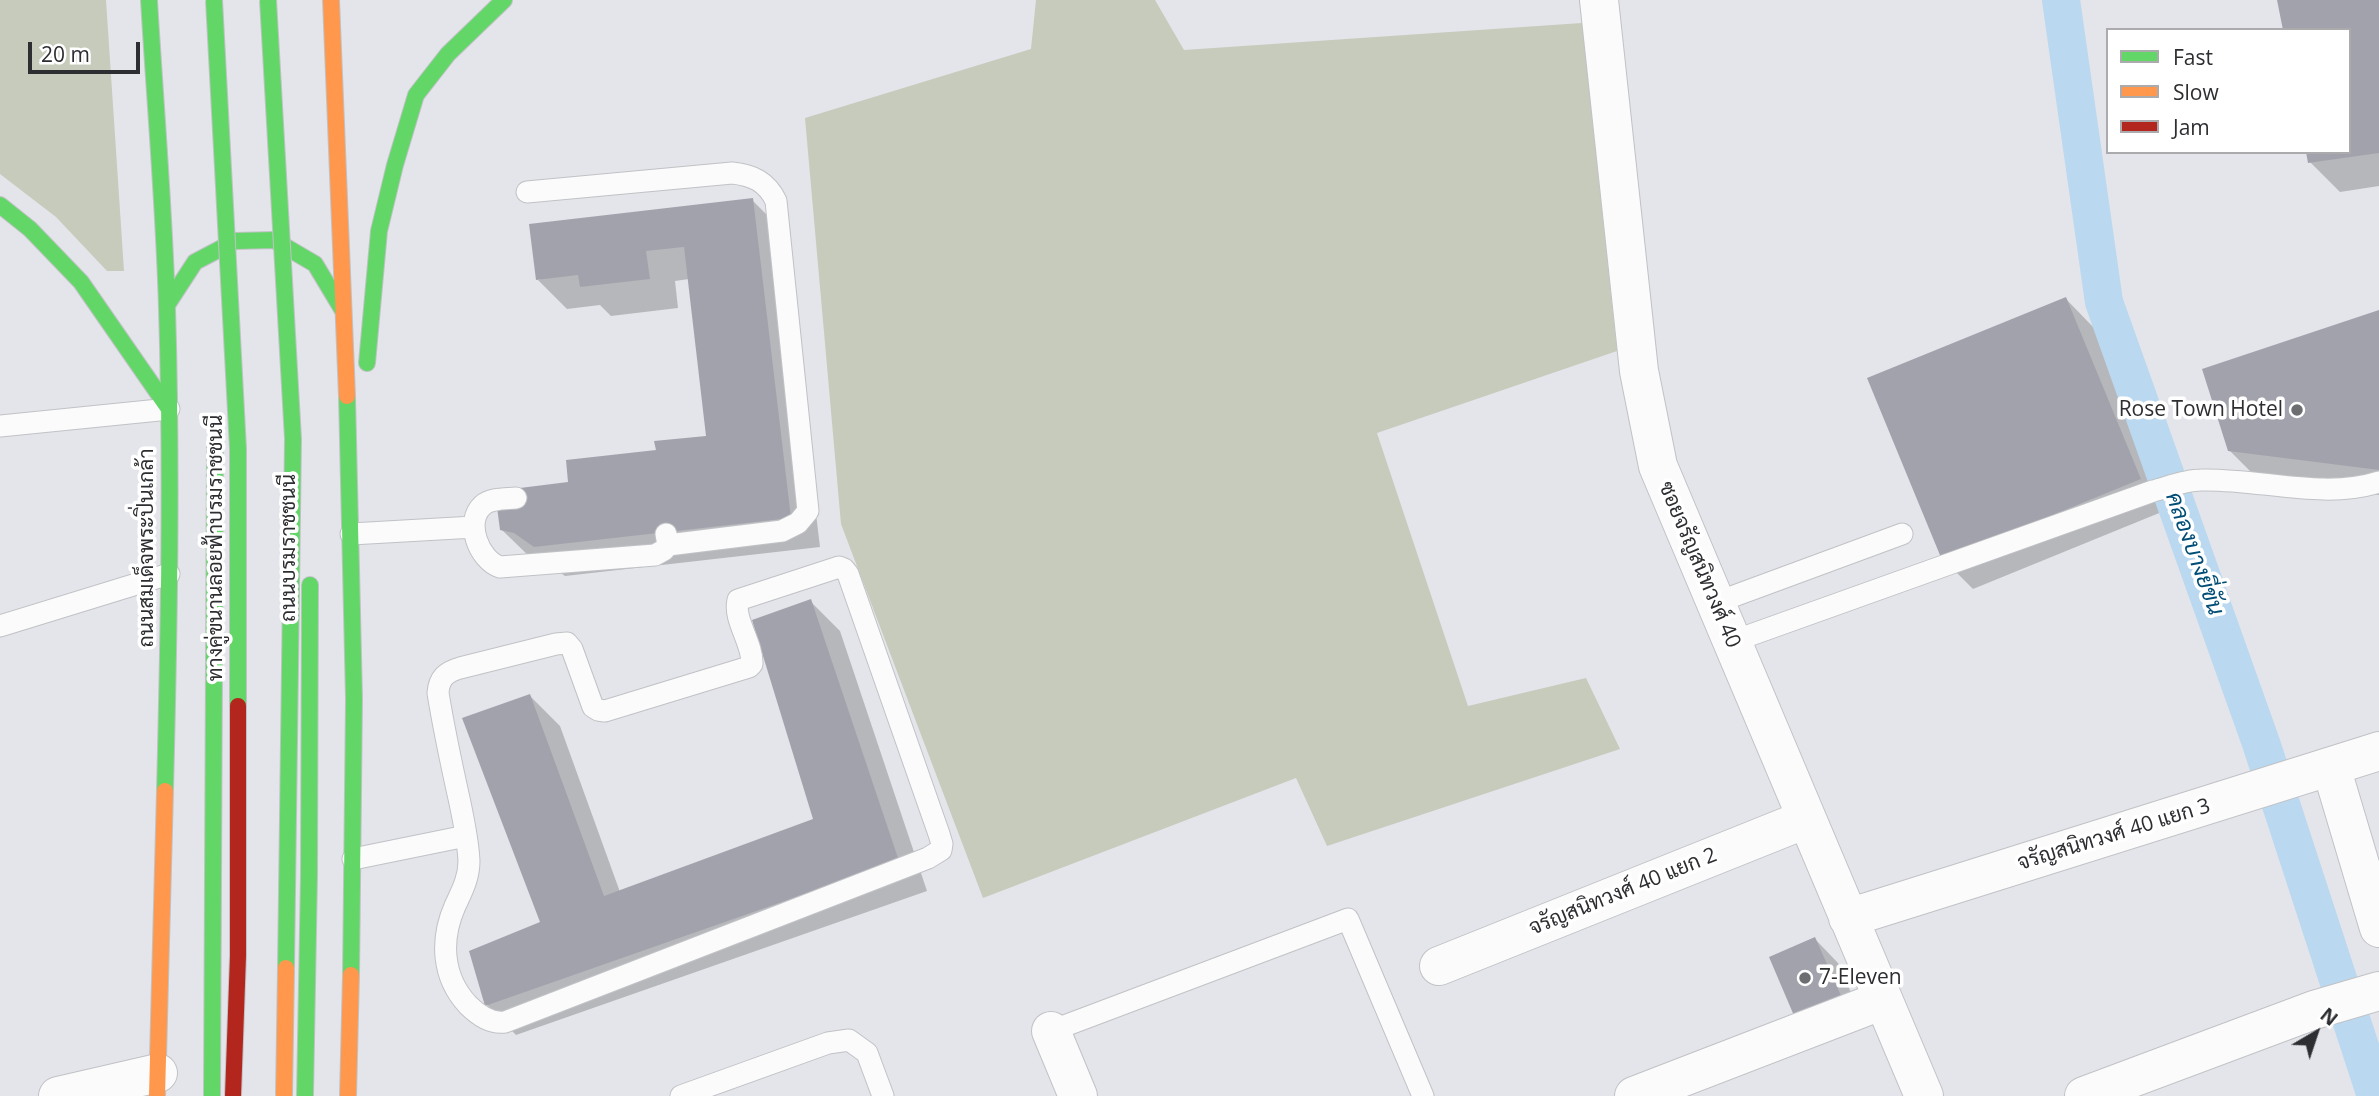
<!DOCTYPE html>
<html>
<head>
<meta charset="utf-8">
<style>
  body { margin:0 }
  #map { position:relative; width:2379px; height:1096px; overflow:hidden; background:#e3e5ea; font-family:"Open Sans",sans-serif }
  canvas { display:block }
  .legend { position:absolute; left:2106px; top:28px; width:245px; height:126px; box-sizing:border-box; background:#fff; border:2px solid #ababad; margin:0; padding:9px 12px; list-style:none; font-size:21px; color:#2c2e31 }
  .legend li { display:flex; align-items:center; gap:14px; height:35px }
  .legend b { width:35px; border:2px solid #ababad }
  .north { position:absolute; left:2281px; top:998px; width:70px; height:70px; -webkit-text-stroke:5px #fff; paint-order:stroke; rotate:39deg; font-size:19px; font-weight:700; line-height:28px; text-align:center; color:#2c2e31 }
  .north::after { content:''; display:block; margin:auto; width:24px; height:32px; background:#2c2e31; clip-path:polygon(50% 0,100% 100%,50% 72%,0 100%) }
  .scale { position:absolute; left:28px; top:42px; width:112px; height:32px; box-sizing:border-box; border:4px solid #2c2e31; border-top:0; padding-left:9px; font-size:21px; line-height:24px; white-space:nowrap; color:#2c2e31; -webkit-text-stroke:5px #fff; paint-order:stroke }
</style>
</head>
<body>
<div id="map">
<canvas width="2379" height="1096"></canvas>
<ul class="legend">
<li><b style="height:9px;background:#63d668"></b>Fast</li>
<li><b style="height:9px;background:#ff974d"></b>Slow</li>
<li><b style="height:9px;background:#b3261e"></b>Jam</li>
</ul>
<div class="north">N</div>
<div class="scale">20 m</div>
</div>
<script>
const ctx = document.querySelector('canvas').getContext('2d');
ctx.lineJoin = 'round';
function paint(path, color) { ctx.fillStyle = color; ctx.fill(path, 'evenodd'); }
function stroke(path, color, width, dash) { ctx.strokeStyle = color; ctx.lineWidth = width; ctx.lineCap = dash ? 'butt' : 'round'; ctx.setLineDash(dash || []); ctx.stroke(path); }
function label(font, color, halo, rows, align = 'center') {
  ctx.font = font + ' "Open Sans",Sarabun,sans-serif'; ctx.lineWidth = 7; ctx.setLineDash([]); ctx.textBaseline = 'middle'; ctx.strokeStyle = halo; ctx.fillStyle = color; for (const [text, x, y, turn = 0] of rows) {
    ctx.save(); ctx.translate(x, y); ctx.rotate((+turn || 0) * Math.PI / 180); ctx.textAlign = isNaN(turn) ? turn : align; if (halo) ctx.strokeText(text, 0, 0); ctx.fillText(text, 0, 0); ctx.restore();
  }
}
paint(new Path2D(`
  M 0,0 L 106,0 L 124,271 L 107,271 L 56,217 L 0,174 Z
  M 1036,0 L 1155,0 L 1184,50 L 1582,23 L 1617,351 L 1377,433 L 1468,706 L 1586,678 L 1620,749 L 1327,846 L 1296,778 L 983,898 L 841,524 L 805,118 L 1031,49 Z`), '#c6cbbc');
paint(new Path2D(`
  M 2279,0 L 2379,0 L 2379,186 L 2340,192 L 2310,162 L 2349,152 L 2349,30 Z
  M 752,200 L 782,230 L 820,547 L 565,576 L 546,562 L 532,559 L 502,530 L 570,484 L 658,451 L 707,437 L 689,279 L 675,281 L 678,308 L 611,316 L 600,305 L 567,309 L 538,280 Z
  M 2066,299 L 2095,329 L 2169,509 L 1973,589 L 1943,559 Z
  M 2379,312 L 2379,495 L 2259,480 L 2229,450 Z
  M 810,601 L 840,631 L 927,891 L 516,1035 L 487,1005 L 543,923 L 530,696 L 560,726 L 620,892 L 815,820 Z
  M 1815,939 L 1838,963 L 1864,1022 L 1820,1041 Z`), '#0003');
stroke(new Path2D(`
  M 2061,0 L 2104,302 L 2261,743 L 2376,1096`), '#bad8ef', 38);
paint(new Path2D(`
  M 2277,0 L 2379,0 L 2379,153 L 2308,163 L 2306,152 L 2349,152 L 2349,30 L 2283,30 Z
  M 753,198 L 791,518 L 534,547 L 514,533 L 500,530 L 496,499 L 512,489 L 568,482 L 566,460 L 656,450 L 654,441 L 706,436 L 684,247 L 646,251 L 650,279 L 580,287 L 578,275 L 536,280 L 529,224 Z
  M 2066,297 L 2141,479 L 1942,560 L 1867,378 Z
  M 2379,310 L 2379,470 L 2228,451 L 2202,369 Z
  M 811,599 L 899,861 L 485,1006 L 469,951 L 540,922 L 462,718 L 530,694 L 604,896 L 813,819 L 752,620 Z
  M 1815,937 L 1842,998 L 1795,1018 L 1769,957 Z`), '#a2a2ac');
const lane = new Path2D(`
  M 527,192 L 732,173 C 753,175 767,182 776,201 L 808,511 L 798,523 L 782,531 L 668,545
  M 0,426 L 169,409
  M 516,498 C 505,499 491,498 483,505 C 464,522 479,560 500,567 L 655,555 L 664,550 L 668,545 L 666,534
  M 351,534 L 474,527
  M 839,567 L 844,569 L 848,574 L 939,834 L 942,844 L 941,850 L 928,858 L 505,1022 C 491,1024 478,1015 468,1005 C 442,977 440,940 455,906 C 462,891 469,878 469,861 C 468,841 464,822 460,803 C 452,767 444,730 438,693 C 439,678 446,672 460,668 L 556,644 L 567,643 L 572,649 L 593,707 L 598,710 L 605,711 L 749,667 L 752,664 C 753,643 733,620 738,600 Z
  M 1715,603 L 1902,534
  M 0,626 L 169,574
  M 1731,642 L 2153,491 C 2168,487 2185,480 2201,480 C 2258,478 2323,500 2379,482
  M 353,859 L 466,836
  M 1051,1031 L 1348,919 L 1423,1096
  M 681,1096 L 828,1043 L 849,1040 L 867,1053 L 883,1096`);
const street = new Path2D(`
  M 1599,0 L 1639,371 L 1658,466 L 1924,1096
  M 2331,767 L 2379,928
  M 1848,918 L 2379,751
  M 1439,966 L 1806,819
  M 1051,1031 L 1078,1096
  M 58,1096 L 158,1073
  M 1634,1096 L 1883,1000
  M 2084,1096 L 2314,1010 L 2379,991`);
const fast = new Path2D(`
  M 149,0 C 155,102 164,205 167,308 C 172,469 169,630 165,791
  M 0,205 L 30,229 L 81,282 L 169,409
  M 167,305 L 195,262 L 235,241 L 274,240 L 315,264 L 342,309
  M 367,363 L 379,231 L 395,165 L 416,95 L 448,54 L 504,0
  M 347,396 L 354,699 L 351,975
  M 212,1096 L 215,445
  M 305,1096 L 309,875 L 310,585`);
const slow = new Path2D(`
  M 331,0 L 347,396
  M 157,1096 L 165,791
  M 348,1096 L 351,975`);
stroke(lane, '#c0c2c5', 23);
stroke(street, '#c0c2c5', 40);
stroke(fast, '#c0c2c5', 18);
stroke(slow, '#c0c2c5', 18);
stroke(lane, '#fbfbfc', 21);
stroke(street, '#fbfbfc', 38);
stroke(fast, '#63d668', 16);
stroke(slow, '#ff974d', 16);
const fastBridge = new Path2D(`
  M 214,0 L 238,449 L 238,706
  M 268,0 L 293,439 L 286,968`);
const slowBridge = new Path2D(`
  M 284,1096 L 286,968`);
const jamBridge = new Path2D(`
  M 233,1096 L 238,956 L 238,706`);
stroke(fastBridge, '#c0c2c5', 18, []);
stroke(slowBridge, '#c0c2c5', 18, []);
stroke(jamBridge, '#c0c2c5', 18, []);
stroke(fastBridge, '#63d668', 16);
stroke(slowBridge, '#ff974d', 16);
stroke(jamBridge, '#b3261e', 16);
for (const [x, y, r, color] of [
  [2297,410,7,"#6c6e72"],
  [1805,978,7,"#6c6e72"]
]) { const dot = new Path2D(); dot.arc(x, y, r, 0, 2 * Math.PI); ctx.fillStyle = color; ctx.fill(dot); stroke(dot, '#fff', 2.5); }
label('21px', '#2c2e31', '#fff', [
  ["Rose Town Hotel",2283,410],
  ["7-Eleven",1819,978,"left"]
], 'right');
label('21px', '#2c2e31', '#fff', [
  ["ถนนสมเด็จพระปิ่นเกล้า",147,548,-90],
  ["ทางคู่ขนานลอยฟ้าบรมราชชนนี",216,548,-90],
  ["ถนนบรมราชชนนี",289,548,-90],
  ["ซอยจรัญสนิทวงศ์ 40",1699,565,67],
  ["จรัญสนิทวงศ์ 40 แยก 3",2114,835,-17],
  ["จรัญสนิทวงศ์ 40 แยก 2",1623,892,-22]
]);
label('italic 23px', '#004d75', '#fff', [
  ["คลองบางยี่ขัน",2194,554,70]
]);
</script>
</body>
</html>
